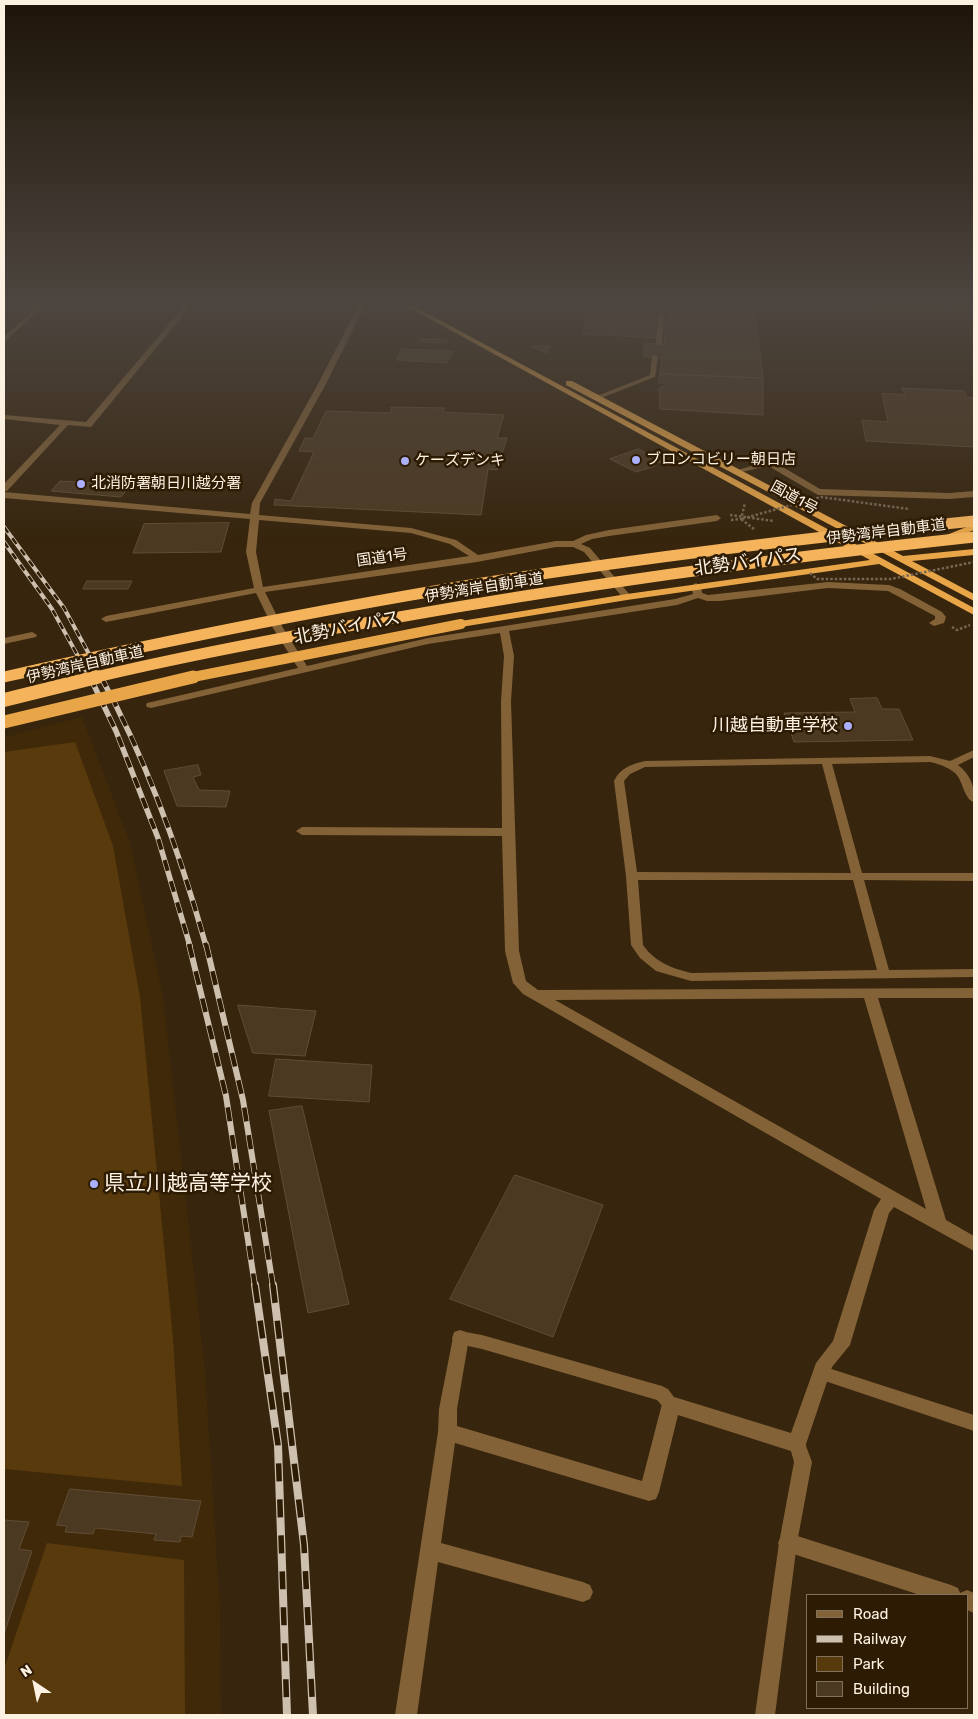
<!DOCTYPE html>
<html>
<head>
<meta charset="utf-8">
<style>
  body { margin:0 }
  #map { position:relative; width:978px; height:1719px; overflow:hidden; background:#37250d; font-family:Rubik,sans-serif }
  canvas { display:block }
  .frame { position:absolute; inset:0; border:5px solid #fdf1e2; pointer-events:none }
  .legend { position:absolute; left:806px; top:1594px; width:162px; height:115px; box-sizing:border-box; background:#2d1b04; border:1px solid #80715d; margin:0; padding:6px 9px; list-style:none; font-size:15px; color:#fdf1e2 }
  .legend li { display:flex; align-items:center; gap:10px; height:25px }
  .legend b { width:25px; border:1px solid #80715d }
  .north { position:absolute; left:10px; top:1659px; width:50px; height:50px; -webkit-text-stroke:4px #2d1b04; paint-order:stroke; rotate:326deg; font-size:14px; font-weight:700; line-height:20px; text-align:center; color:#fdf1e2 }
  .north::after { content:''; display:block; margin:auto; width:18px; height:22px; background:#fdf1e2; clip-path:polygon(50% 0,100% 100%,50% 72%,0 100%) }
</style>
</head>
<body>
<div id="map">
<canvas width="978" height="1719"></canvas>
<div class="frame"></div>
<ul class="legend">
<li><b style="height:6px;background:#836237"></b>Road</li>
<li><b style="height:6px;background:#cec0af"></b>Railway</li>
<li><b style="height:14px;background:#583a0d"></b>Park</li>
<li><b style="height:14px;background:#4c3921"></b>Building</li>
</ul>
<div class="north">N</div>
</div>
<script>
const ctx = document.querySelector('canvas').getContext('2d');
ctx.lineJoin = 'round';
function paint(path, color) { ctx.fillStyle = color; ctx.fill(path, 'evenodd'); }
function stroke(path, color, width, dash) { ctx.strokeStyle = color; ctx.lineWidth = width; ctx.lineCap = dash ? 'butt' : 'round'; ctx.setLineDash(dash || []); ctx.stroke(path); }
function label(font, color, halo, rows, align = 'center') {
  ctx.font = font + ' Rubik,"Noto Sans JP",sans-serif'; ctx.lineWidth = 5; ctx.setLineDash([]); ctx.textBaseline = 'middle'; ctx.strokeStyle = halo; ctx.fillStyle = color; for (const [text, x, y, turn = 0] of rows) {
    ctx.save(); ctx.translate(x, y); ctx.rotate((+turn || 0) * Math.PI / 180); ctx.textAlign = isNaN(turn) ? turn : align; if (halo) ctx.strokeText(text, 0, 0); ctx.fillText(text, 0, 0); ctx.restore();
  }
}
paint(new Path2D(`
  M 745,303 L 974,303 L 974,310 L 965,311 Z
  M 82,717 L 130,843 L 163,997 L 205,1371 L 220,1609 L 221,1715 L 4,1715 L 4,737 Z`), '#402909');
paint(new Path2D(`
  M 75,742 L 113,846 L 140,997 L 173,1338 L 182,1486 L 4,1469 L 4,752 Z
  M 47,1543 L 184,1560 L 185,1715 L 4,1715 L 4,1669 Z`), '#583a0d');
const building = new Path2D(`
  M 585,305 L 656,307 L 656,338 L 584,334 Z
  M 667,308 L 755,312 L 763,378 L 660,374 L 662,358 L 644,357 L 644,343 L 664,344 Z
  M 420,339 L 442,339 L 448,340 L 446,343 L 420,342 Z
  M 531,346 L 550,346 L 548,353 Z
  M 402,349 L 454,351 L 446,363 L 397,360 Z
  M 660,374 L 763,378 L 763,415 L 660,409 L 659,388 L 669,383 L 659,383 Z
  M 902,388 L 964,391 L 966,397 L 974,398 L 974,447 L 866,441 L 862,420 L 888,422 L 882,393 L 905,395 Z
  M 392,407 L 445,408 L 442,412 L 504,415 L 497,438 L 507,438 L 497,470 L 488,469 L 481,515 L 274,505 L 275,499 L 291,501 L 314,452 L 299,451 L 305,438 L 313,438 L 326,411 L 390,413 Z
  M 639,449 L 661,462 L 652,464 L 655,466 L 636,472 L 610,459 Z
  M 102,478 L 135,480 L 121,497 L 51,491 L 60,481 L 95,483 Z
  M 229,523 L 221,552 L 133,553 L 144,524 Z
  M 87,581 L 132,581 L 128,589 L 83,589 Z
  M 877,698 L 882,709 L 899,709 L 913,740 L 794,742 L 784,713 L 855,712 L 850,699 Z
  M 198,765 L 201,775 L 193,777 L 199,790 L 230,791 L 226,807 L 177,806 L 164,771 Z
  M 238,1005 L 316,1011 L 305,1056 L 253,1053 Z
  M 276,1059 L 372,1065 L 369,1102 L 269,1096 Z
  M 302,1106 L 349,1304 L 308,1313 L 269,1111 Z
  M 515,1175 L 603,1205 L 553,1337 L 450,1299 Z
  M 70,1489 L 201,1501 L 192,1537 L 181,1536 L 180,1542 L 154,1540 L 156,1534 L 95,1528 L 93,1534 L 65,1532 L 67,1526 L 57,1525 Z
  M 4,1520 L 29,1522 L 19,1549 L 32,1551 L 4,1634 Z`);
paint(building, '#4c3921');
stroke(building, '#614d35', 1);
stroke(new Path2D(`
  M 730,515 L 774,521
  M 731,520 L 741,519 L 745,503
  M 952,627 L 957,630 L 970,625`), '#786853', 2.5, [2.5, 2]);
paint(new Path2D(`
  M 661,313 L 664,315 L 662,344 L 659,346 L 656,344 L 658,315 Z
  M 655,355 L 658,357 L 655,377 L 601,398 L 597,398 L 597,396 L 650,375 L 652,357 Z
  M 974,750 L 974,757 L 958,765 C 971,775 975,787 974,802 C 964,800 963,780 955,773 C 948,767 939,764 930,762 L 832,764 L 862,873 L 974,873 L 974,881 L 864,880 L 889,970 L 974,969 L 974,977 L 691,981 L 656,971 L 640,958 L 631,945 L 626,876 L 614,781 C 620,768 632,764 645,761 L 930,756 L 950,761 ZM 822,764 L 851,873 L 637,872 L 624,781 L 630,774 L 645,767 ZM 638,880 L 853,880 L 877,970 L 691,973 C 671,968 655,962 643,945 Z
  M 460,1331 L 482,1335 L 662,1386 L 668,1389 L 679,1404 L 677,1409 L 671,1412 L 665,1409 L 657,1400 L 482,1349 L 454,1343 L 452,1338 L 454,1333 Z
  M 822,1366 L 974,1415 L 974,1431 L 816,1378 L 814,1373 L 816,1368 Z
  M 797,1436 L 803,1438 L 812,1462 L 797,1543 L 775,1715 L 755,1715 L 779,1543 L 794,1462 L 789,1444 L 791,1438 Z`), '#836237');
paint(new Path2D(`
  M 41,303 L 47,303 L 4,342 L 4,337 Z
  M 187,303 L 193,303 L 91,427 L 68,425 L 7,491 L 4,491 L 4,484 L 60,425 L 4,419 L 4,415 L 86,422 Z
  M 360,303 L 366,303 L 327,382 L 260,503 L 259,515 L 411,528 L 456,540 L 478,555 L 556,541 L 573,541 L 586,535 L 609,530 L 717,515 L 721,518 L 717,521 L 609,536 L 592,539 L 581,544 L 590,548 L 630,595 L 630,599 L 624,599 L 584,552 L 573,547 L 556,547 L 477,562 L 265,592 L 283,628 L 307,666 L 428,638 L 675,599 L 693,594 L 691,586 L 696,583 L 701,586 L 702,593 L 708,595 L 828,582 L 889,585 L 900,589 L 942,612 L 946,617 L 944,623 L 934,626 L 929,623 L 935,619 L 935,616 L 888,591 L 828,588 L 720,601 L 707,601 L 698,598 L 677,605 L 509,631 L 514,656 L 511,701 L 519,951 L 526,981 L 538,990 L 974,988 L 974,998 L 878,998 L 946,1220 L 974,1236 L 974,1251 L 894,1207 L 889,1213 L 850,1345 L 832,1367 L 806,1444 L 804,1450 L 797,1453 L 678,1415 L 659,1492 L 656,1499 L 649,1501 L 455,1443 L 441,1543 L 583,1582 L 590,1585 L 593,1592 L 590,1599 L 583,1602 L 438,1562 L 417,1715 L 395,1715 L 438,1432 L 439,1409 L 454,1332 L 460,1330 L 466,1332 L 469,1338 L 457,1409 L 457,1426 L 642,1481 L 662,1404 L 665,1398 L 671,1396 L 791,1433 L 816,1363 L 833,1341 L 874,1210 L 881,1199 L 523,994 L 513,983 L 505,951 L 502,836 L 302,835 L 296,831 L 302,827 L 502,828 L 501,701 L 504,656 L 500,633 L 428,644 L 151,708 L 147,707 L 146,705 L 147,703 L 298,668 L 273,628 L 256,593 L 106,622 L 101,619 L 106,616 L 254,588 L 246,552 L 250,519 L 4,498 L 4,492 L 250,514 L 252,503 L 319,382 ZM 259,520 L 411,533 L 450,544 L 469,556 L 263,587 L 256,552 ZM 864,998 L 926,1209 L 555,1000 Z
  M 766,462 L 781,466 L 820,489 L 949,493 L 974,491 L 974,497 L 949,499 L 818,495 L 770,467 L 763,467 L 738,473 L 734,471 Z
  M 32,632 L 37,635 L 36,637 L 4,644 L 4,638 Z
  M 788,1533 L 951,1585 L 958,1588 L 960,1593 L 967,1590 L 974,1593 L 974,1613 L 967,1610 L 967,1595 L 920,1595 L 781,1550 L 778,1543 L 781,1536 Z`), '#836237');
paint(new Path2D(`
  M 401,303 L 408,303 L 974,608 L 974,615 L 879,564 L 627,600 L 461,627 L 457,626 L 456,624 L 461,621 L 627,594 L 870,560 Z
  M 566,381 L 572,381 L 903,556 L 974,549 L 974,555 L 912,561 L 974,594 L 974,601 L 566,385 Z
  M 974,524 L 974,530 L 939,543 L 934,540 Z`), '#e9a648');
const railFar3 = new Path2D(`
  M 4,527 L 64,608 L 102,678
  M 4,542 L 52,609 L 90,678`);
const railFar2 = new Path2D(`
  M 90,677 L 116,731 L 158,838 L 190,946
  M 101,677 C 147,761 180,853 206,946`);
const railFar1 = new Path2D(`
  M 189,944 L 226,1096 L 255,1286
  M 206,944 L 243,1100 L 273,1286`);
const rail = new Path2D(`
  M 255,1285 L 278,1445 L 287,1715
  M 273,1285 L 304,1545 L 313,1715`);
stroke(railFar3, '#cec0af', 4);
stroke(railFar2, '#cec0af', 5.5);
stroke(railFar1, '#cec0af', 6);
stroke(rail, '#cec0af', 8);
stroke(railFar3, '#2d1b04', 2.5, [7]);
stroke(railFar2, '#2d1b04', 4, [11]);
stroke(railFar1, '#2d1b04', 4.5, [14]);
stroke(rail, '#2d1b04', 5.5, [18]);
stroke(new Path2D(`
  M 754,529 L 741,519 L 821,497 L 909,509
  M 810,573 L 817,579 L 891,579 L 974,562`), '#786853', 2.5, [2.5, 2]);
stroke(new Path2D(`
  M 188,678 L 461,624`), '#e9a648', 10);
stroke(new Path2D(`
  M 4,722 L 193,677`), '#e9a648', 13);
stroke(new Path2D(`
  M 4,677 C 165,641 326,608 489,582 C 650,557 812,537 974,521
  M 92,678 C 188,655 285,637 382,620 C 578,585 776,558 974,537`), '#f5b45c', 11);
stroke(new Path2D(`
  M 4,700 L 97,677`), '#f5b45c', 14);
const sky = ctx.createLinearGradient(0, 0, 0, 543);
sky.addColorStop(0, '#1e1407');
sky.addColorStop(0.56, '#4d4640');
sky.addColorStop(1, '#4d464000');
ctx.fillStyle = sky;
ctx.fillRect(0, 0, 978, 543);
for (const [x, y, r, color] of [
  [636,460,5,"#acaffb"],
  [405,461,5,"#acaffb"],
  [81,484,5,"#acaffb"],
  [848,726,5,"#acaffb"],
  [94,1184,5,"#acaffb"]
]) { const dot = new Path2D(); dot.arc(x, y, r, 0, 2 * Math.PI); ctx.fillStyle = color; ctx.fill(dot); stroke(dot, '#2d1b04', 2); }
label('15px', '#fdf1e2', '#2d1b04', [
  ["ブロンコビリー朝日店",646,460],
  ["ケーズデンキ",415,461],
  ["北消防署朝日川越分署",91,484]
], 'left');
label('15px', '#fdf1e2', '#2d1b04', [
  ["国道1号",794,498,29],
  ["伊勢湾岸自動車道",886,532,-7],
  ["国道1号",382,558,-8],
  ["伊勢湾岸自動車道",484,588,-9],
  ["伊勢湾岸自動車道",85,665,-13]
]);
label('18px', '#fdf1e2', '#2d1b04', [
  ["北勢バイパス",748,562,-8],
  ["北勢バイパス",347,628,-11]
]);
label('18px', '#fdf1e2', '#2d1b04', [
  ["川越自動車学校",838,726]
], 'right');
label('21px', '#fdf1e2', '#2d1b04', [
  ["県立川越高等学校",104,1184]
], 'left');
</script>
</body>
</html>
